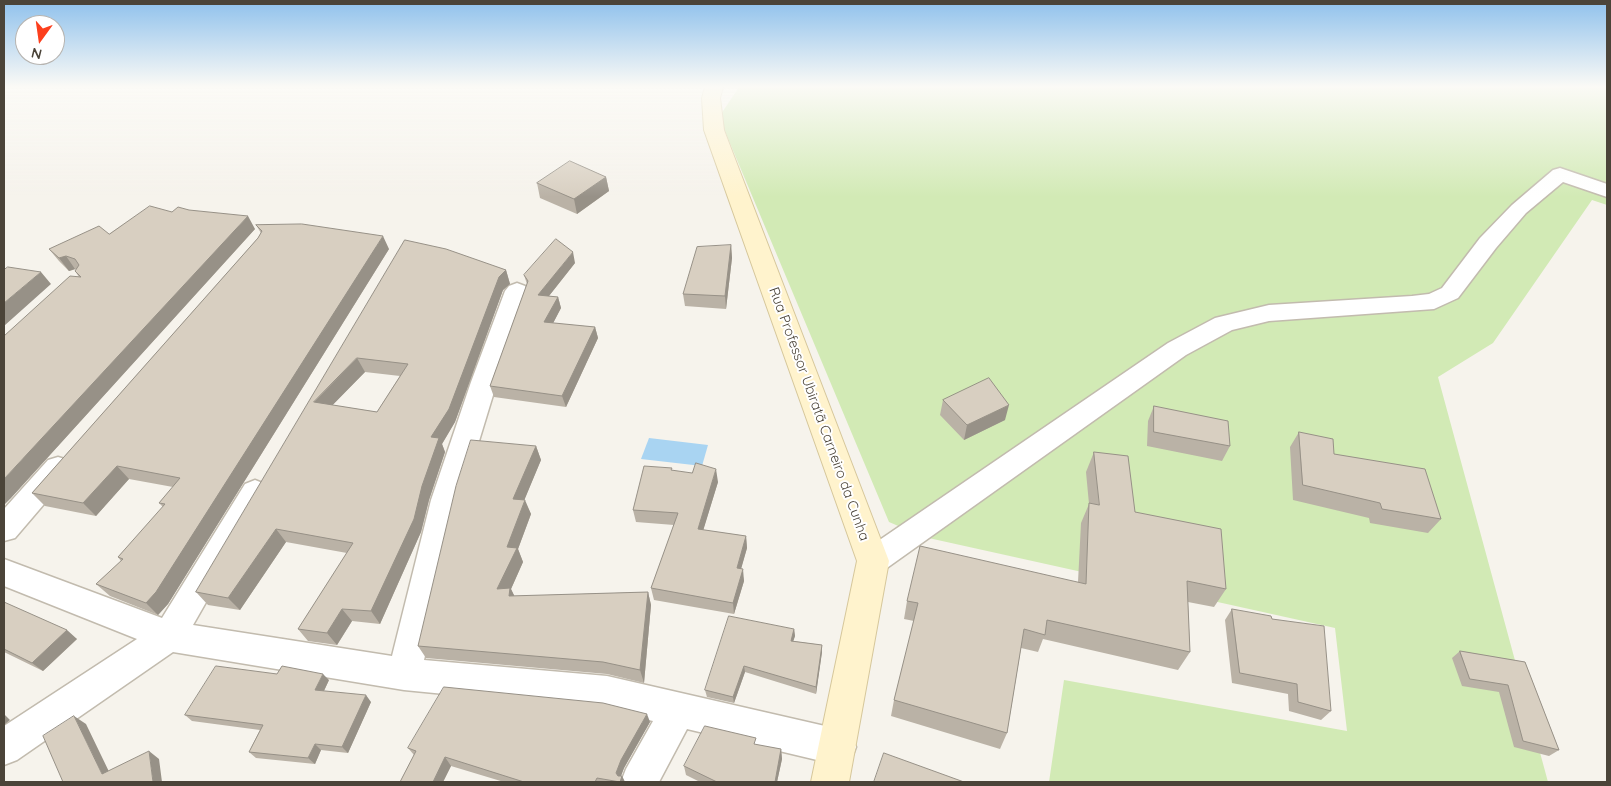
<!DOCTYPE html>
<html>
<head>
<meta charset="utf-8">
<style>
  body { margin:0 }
  #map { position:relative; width:1611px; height:786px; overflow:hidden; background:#f6f3ec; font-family:Quicksand,sans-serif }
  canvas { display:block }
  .frame { position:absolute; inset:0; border:5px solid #4b4439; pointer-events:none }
  .north { position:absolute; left:15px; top:15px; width:50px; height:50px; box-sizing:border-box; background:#fff; border:1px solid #b7b4b0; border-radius:50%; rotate:194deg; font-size:14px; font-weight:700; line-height:20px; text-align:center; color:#4b4439 }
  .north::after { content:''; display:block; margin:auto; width:18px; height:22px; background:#fc3f1d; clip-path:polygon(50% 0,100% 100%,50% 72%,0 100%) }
</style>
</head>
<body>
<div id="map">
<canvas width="1611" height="786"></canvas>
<div class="frame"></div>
<div class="north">N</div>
</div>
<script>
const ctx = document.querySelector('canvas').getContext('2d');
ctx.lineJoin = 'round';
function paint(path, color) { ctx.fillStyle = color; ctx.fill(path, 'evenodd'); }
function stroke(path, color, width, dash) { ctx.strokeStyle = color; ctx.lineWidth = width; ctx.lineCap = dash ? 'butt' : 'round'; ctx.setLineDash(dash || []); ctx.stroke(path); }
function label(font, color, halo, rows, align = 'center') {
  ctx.font = font + ' Quicksand,sans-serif'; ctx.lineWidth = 4; ctx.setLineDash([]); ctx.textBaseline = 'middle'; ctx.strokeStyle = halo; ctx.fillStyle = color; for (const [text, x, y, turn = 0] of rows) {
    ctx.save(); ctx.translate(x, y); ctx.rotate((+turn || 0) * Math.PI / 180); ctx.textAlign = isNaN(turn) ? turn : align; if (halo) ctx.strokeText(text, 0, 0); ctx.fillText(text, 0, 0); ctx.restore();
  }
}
paint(new Path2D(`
  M 739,87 L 1607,87 L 1607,205 L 1592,200 L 1493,343 L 1438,377 L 1548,782 L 1049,782 L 1064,680 L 1347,731 L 1335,628 L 924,537 L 889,522 L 719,117 Z`), '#d2eab5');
paint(new Path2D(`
  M 649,438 L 708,445 L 702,466 L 641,459 Z`), '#a9d4f2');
const street = new Path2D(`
  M 1560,168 L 1607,184 L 1607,197 L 1563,182 L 1526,213 L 1496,248 L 1458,298 L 1434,309 L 1269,321 L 1232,330 L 1186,355 L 884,570 L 873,574 L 862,570 L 858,561 L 862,552 L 1168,343 L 1215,318 L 1269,305 L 1412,296 L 1429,294 L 1442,288 L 1480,238 L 1512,205 L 1553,170 Z
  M 517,283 L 525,286 L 529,291 L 497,382 L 461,500 L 424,660 L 607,676 L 838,729 L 851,734 L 856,747 L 851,760 L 838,765 L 687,729 L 659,782 L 621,782 L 626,769 L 653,721 L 607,710 L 404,690 L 173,652 L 17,760 L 4,765 L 4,726 L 137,639 L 4,586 L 4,559 L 162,618 L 245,484 L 255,480 L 265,484 L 269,492 L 193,625 L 392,656 L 431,500 L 471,382 L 505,291 L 509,286 Z
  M 58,457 L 68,460 L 72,468 L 68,476 L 15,538 L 4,541 L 4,509 L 48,460 Z`);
const secondary = new Path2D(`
  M 705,87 L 723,87 L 720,98 L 724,130 L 889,561 L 849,782 L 811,782 L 857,561 L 704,130 L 702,98 Z`);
stroke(street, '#c2bbae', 3);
stroke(secondary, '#d6c79b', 2);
paint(street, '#fff');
paint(secondary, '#fff3cd');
paint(new Path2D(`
  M 606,177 L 609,191 L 577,214 L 540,198 L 537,183 Z
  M 172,212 L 255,229 L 10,499 L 79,277 L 75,271 L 76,269 L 69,271 L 59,261 L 49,249 L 109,234 Z
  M 256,225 L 389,249 L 168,604 L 158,615 L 110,596 L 96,584 L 121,561 L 118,557 L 163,507 L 159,503 L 173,487 L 129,479 L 96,516 L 45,506 L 32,493 L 258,238 L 261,233 Z
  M 405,240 L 506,270 L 510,284 L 503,290 L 455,422 L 442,444 L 445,452 L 429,500 L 421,532 L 380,624 L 352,621 L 337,645 L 308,641 L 298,629 L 347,553 L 286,542 L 240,610 L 208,605 L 196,592 ZM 365,372 L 400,376 L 377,412 L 332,405 Z
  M 731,245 L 732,258 L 726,309 L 685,306 L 683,294 Z
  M 575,263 L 549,296 L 558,297 L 561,308 L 553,323 L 595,327 L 598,338 L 566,407 L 494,397 L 490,386 L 527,284 L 524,275 Z
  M 943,400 L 1005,420 L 964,440 L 940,415 Z
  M 1154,406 L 1230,446 L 1222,461 L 1147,446 L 1148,421 Z
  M 1299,432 L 1334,454 L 1441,519 L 1428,533 L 1370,523 L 1369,518 L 1293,500 L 1290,447 Z
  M 536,446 L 541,460 L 524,500 L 531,514 L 518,549 L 523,562 L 511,589 L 514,596 L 648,592 L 651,605 L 644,683 L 607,674 L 426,658 L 418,646 Z
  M 1094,452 L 1135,512 L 1226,589 L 1214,607 L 1188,602 L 1190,652 L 1178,670 L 1043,639 L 1038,652 L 1021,648 L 1007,733 L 1000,749 L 891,716 L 894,700 L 914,621 L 904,619 L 907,601 L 1078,582 L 1081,523 L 1089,504 L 1086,472 Z
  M 672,470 L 718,482 L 703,530 L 746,536 L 747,548 L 741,568 L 744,581 L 734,614 L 654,600 L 651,588 L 674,525 L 636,522 L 633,510 Z
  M 4,602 L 77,639 L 43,671 L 4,652 Z
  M 1232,609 L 1272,619 L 1331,711 L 1321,720 L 1289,711 L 1288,694 L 1232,683 L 1225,620 Z
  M 794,629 L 795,636 L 793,641 L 822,645 L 822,652 L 816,694 L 745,672 L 734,703 L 707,697 L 705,690 Z
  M 1460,651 L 1525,662 L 1559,750 L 1549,756 L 1514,747 L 1499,692 L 1462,686 L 1452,658 Z
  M 329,680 L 324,691 L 371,702 L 348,753 L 321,750 L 315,764 L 256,758 L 249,752 L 260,730 L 192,721 L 185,715 Z
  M 650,722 L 624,768 L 621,776 L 622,776 L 625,782 L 504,782 L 451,766 L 443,782 L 400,782 L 414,755 L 408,748 Z
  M 756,745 L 781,749 L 782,759 L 777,782 L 700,782 L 686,775 L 684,766 Z`), '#bab2a6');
paint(new Path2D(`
  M 606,177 L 609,191 L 577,214 L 574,199 Z
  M 248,216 L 255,229 L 10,499 L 4,505 L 4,479 Z
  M 383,236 L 389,249 L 168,604 L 158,615 L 146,603 Z
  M 731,245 L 732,258 L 726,309 L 725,296 Z
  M 573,252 L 575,263 L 541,306 L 538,295 Z
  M 66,256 L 75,269 L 69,271 L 59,258 Z
  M 506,270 L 510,284 L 503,290 L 455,422 L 442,444 L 445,452 L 429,500 L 421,532 L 380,624 L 371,611 L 431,437 L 499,277 Z
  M 41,272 L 51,284 L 4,326 L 4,303 Z
  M 558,297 L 561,308 L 548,333 L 544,322 Z
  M 595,327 L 598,338 L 566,407 L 562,396 Z
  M 357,358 L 365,372 L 322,416 L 314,402 Z
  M 1009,405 L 1005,420 L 964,440 L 967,425 Z
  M 536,446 L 541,460 L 519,513 L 513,499 Z
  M 117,466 L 129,479 L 96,516 L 83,503 Z
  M 716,469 L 718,482 L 700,541 L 698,529 Z
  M 525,500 L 531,514 L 518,549 L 523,562 L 511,589 L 517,601 L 497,589 L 507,547 Z
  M 276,529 L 286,542 L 240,610 L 228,598 Z
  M 746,536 L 747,548 L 738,580 L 737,568 Z
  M 743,569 L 744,581 L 734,614 L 733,603 Z
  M 648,592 L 651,605 L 644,683 L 640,670 Z
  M 342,609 L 352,621 L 337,645 L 327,633 Z
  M 794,629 L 795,636 L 791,648 L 791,641 Z
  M 67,630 L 77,639 L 43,671 L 32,663 Z
  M 822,645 L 822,652 L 816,694 L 816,687 Z
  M 744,666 L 745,672 L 734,703 L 733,697 Z
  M 323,674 L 329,680 L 321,697 L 315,690 Z
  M 366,695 L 371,702 L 348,753 L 342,747 Z
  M 4,714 L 10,720 L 4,725 Z
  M 647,714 L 650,722 L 624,768 L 619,781 L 616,773 L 621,760 Z
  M 74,716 L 86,724 L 114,782 L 102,774 Z
  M 315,744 L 321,750 L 315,764 L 308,758 Z
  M 781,749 L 782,759 L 777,782 L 775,782 Z
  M 149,751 L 159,759 L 162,782 L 153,782 Z
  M 445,757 L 451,766 L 443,782 L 433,782 Z
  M 622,776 L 625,782 L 620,782 Z`), '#979187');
const building = new Path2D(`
  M 570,161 L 606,177 L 574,199 L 537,183 Z
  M 150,206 L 172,212 L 178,207 L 189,210 L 248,216 L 4,479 L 4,336 L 70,276 L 81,277 L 75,271 L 79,265 L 75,259 L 66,256 L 59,258 L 49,249 L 99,226 L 109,234 Z
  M 302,224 L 383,236 L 156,592 L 146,603 L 96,584 L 123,559 L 118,557 L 165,504 L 159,503 L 180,478 L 117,466 L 83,503 L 32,493 L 258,238 L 262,231 L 256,225 Z
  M 556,239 L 573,252 L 538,295 L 558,297 L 544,322 L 595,327 L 562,396 L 490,386 L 528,281 L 524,275 Z
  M 405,240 L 446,249 L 506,270 L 499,277 L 449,409 L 431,437 L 439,438 L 422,486 L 414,519 L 371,611 L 342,609 L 327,633 L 298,629 L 353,543 L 276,529 L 228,598 L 196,592 ZM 357,358 L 408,364 L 377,412 L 314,402 Z
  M 731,245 L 725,296 L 683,294 L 697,247 Z
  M 8,267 L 41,272 L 4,303 L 4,270 Z
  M 989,378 L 1009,405 L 967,425 L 943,400 Z
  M 1154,406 L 1228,421 L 1230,446 L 1154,432 Z
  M 1299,432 L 1333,439 L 1334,454 L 1425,469 L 1441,519 L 1382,509 L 1380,503 L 1303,485 Z
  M 471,440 L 536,446 L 513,499 L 525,500 L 507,547 L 517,548 L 497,589 L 510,588 L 509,596 L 648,592 L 640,670 L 603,662 L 418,646 L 456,486 Z
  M 1094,452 L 1128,456 L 1135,512 L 1221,529 L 1226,589 L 1187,581 L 1190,652 L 1047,620 L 1045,635 L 1024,629 L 1007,733 L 894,700 L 918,603 L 907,601 L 920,546 L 1086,584 L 1089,503 L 1099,505 Z
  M 696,463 L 716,469 L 698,529 L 746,536 L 737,568 L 743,569 L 733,603 L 651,588 L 678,513 L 633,510 L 644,466 L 672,468 L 671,470 L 692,473 Z
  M 4,602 L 67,630 L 32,663 L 4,649 Z
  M 1232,609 L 1271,616 L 1272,619 L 1324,626 L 1331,711 L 1298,702 L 1297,684 L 1240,673 Z
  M 729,616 L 794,629 L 791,641 L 822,645 L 816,687 L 744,666 L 733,697 L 705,690 Z
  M 1460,651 L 1525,662 L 1559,750 L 1523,741 L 1508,685 L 1470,679 Z
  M 216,666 L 277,674 L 282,666 L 323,674 L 315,690 L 366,695 L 342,747 L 315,744 L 308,758 L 249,752 L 263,725 L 185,715 Z
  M 444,687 L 603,703 L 647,714 L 621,760 L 616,773 L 618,776 L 622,776 L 620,782 L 597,778 L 595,782 L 524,782 L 445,757 L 433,782 L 400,782 L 416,751 L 408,748 Z
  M 74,716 L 102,774 L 149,751 L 153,782 L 63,782 L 43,736 Z
  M 705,726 L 756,738 L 754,744 L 781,749 L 775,782 L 717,782 L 684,766 Z
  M 884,753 L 964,782 L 874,782 Z`);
paint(building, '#d8cfc1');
stroke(building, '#979187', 1);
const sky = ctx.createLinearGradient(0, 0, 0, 197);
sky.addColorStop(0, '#8fc1ec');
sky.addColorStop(0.44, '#fbfaf6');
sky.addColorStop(1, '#fbfaf600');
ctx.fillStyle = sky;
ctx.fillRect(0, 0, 1611, 197);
label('14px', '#4b4439', '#fff', [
  ["Rua Professor Ubiratã Carneiro da Cunha",819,414,70]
]);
</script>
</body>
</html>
